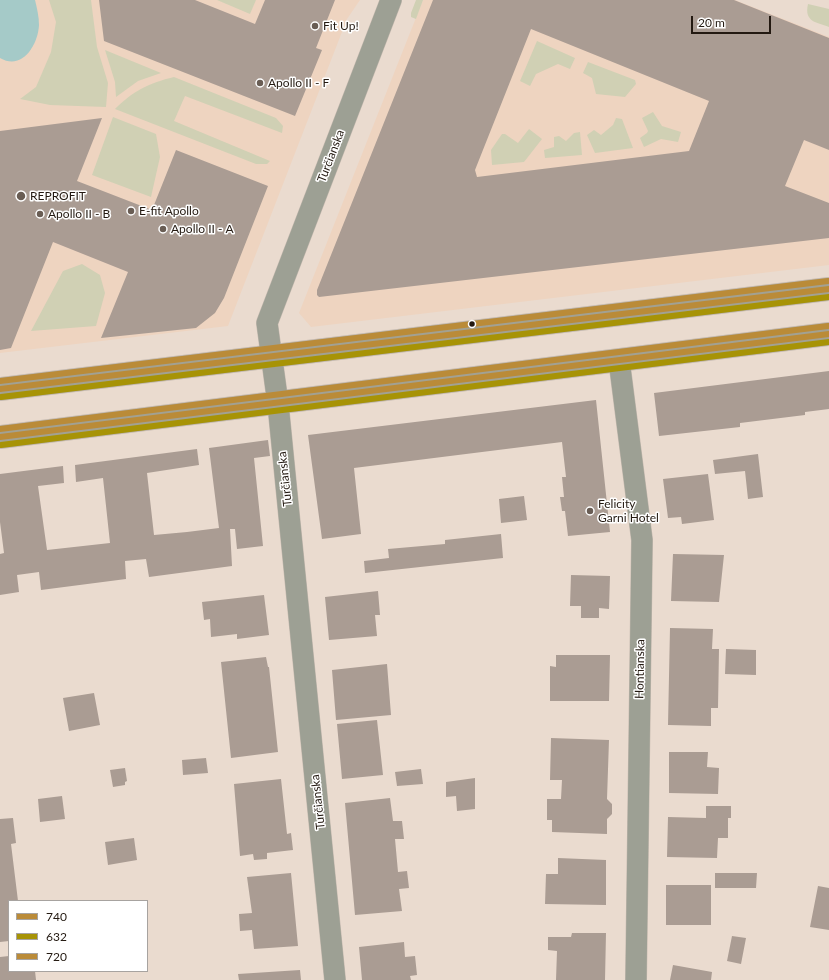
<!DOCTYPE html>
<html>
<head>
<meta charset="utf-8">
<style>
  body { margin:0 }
  #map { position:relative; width:829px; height:980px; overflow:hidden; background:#eadbcf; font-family:Lato,sans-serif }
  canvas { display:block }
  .legend { position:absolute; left:8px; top:900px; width:140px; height:72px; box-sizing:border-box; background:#fff; border:1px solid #a7a3a0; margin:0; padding:5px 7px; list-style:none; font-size:12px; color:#231911 }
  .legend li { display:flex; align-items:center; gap:8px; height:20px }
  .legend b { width:20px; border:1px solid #a7a3a0 }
  .scale { position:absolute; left:691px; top:16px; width:80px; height:18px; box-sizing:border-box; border:2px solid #231911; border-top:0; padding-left:5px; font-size:12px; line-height:14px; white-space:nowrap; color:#231911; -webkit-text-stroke:3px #fff; paint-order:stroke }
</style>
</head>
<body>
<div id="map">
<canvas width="829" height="980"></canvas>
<ul class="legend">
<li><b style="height:5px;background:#ba8b38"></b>740</li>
<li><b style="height:5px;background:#a79306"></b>632</li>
<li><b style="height:5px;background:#ba8b38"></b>720</li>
</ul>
<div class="scale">20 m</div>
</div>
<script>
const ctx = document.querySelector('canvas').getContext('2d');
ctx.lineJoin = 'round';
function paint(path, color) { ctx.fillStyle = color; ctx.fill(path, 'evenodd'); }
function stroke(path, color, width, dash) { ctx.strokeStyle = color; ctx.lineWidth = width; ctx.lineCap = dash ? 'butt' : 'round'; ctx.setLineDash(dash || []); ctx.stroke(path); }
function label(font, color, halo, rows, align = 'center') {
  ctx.font = font + ' Lato,sans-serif'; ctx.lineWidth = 3; ctx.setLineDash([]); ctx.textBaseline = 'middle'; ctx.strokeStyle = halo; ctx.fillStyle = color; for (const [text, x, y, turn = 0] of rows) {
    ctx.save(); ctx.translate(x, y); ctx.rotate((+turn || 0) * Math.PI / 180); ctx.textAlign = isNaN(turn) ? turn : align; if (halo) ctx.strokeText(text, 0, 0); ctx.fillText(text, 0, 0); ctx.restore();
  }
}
paint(new Path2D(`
  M 0,0 L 360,0 L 347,19 L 228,326 L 0,353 Z
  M 423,0 L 735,0 L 829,37 L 829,265 L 311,327 L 299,313 Z`), '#eed4c0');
paint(new Path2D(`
  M 49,0 L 91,0 L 97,47 L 108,83 L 106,107 L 50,105 L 20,99 L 36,87 L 51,52 L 56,22 Z
  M 217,0 L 256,0 L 250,14 Z
  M 416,0 L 423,0 L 416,19 L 411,17 L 411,13 Z
  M 808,4 L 829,9 L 829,27 C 816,22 804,22 808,4 Z
  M 537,41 L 575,58 L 570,69 L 558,64 L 536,74 L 530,86 L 520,81 Z
  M 105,50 L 161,73 L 138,81 L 116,97 L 115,82 Z
  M 588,62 L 635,80 L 636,84 L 625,97 L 596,94 L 592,78 L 583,73 Z
  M 174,77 L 276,118 L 283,126 L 282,133 L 185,96 L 174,121 L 270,161 L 267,164 L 256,164 L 115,109 C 133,91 149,83 174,77 Z
  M 653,112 L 662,126 L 681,132 L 678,142 L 661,139 L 644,147 L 640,138 L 647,133 L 648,131 L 642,118 Z
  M 113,117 L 156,134 L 160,157 L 151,197 L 92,175 Z
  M 616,118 L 622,119 L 633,148 L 595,153 L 587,135 L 594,130 L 601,135 L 613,125 Z
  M 529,129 L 542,139 L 524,162 L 492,165 L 491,150 L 502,134 L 505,134 L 518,143 Z
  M 580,132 L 582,155 L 545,158 L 544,150 L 554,147 L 554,137 L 559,136 L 566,141 L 574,133 Z
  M 82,264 L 100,275 L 105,293 L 96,326 L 31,331 L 63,271 Z`), '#d0d0b4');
paint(new Path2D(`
  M 0,0 L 35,0 C 37,8 39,17 39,25 C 38,45 22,71 0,58 Z`), '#a5cac8');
paint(new Path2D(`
  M 99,0 L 195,0 L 255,24 L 265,0 L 335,0 L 316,48 L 322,50 L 295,116 L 104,41 Z
  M 433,0 L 734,0 L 829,38 L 829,150 L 804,140 L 785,186 L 829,203 L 829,238 L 319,297 L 317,295 L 317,290 ZM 531,29 L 709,101 L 689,151 L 477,177 L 475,170 Z
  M 102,118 L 77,181 L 152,210 L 176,150 L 268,186 L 224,298 L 215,313 L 196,328 L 101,338 L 128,272 L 53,242 L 11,348 L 0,350 L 0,131 Z
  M 829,371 L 829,409 L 805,412 L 805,415 L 740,423 L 740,427 L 659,436 L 654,393 Z
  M 596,400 L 610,532 L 568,536 L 565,511 L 562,511 L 560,497 L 564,497 L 562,477 L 566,477 L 562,442 L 354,468 L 361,534 L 322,539 L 308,435 Z
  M 268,440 L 270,456 L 254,458 L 263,546 L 237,549 L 235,529 L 230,529 L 232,566 L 149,577 L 146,559 L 125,561 L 126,579 L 41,590 L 39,572 L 17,575 L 19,592 L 0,595 L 0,554 L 4,553 L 0,522 L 0,474 L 63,466 L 64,483 L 38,486 L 47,550 L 110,543 L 103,478 L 76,482 L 75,465 L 197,449 L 199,465 L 147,473 L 154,535 L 187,532 L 219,528 L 209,448 Z
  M 758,454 L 763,497 L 748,499 L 745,471 L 715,474 L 713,460 Z
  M 708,474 L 714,520 L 682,524 L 681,517 L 668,518 L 663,479 Z
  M 524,496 L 527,520 L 501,523 L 499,499 Z
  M 501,534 L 503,558 L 365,573 L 364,561 L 389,558 L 388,549 L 445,544 L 445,540 Z
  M 673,554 L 724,555 L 719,602 L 671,601 Z
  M 571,575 L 610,576 L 609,609 L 599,608 L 599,618 L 581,618 L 581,606 L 570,606 Z
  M 378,591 L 380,615 L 375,615 L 377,636 L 329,640 L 325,597 Z
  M 264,595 L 269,635 L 237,639 L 237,634 L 211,637 L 210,619 L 204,620 L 202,602 Z
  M 670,628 L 713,629 L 712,649 L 719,649 L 718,708 L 711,708 L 711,726 L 668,725 Z
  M 726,649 L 756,650 L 756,675 L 725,674 Z
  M 556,655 L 610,655 L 609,701 L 550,701 L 550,666 L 556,667 Z
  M 266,657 L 268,667 L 269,667 L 278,752 L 231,758 L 221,662 Z
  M 387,664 L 391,715 L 336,720 L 332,670 Z
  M 94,693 L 100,725 L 69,731 L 63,698 Z
  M 377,720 L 383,775 L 342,779 L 337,724 Z
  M 551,738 L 609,740 L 607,799 L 612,804 L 612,814 L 607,819 L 607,834 L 552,832 L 552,820 L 547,820 L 547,799 L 561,799 L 562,780 L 550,780 Z
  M 669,752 L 708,752 L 707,767 L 719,768 L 718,794 L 669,793 Z
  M 206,758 L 208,773 L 183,775 L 182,760 Z
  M 125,768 L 127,781 L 125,782 L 125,785 L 113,787 L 110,770 Z
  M 421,769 L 423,784 L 397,786 L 395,772 Z
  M 475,778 L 475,809 L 457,811 L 456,796 L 446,797 L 446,782 Z
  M 281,779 L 287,834 L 291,833 L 293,850 L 267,853 L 267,859 L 254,860 L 253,854 L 240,856 L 234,784 Z
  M 62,796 L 65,819 L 40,822 L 38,799 Z
  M 390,798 L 393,821 L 402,821 L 404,839 L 395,839 L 398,872 L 407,871 L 409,888 L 399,889 L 402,911 L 355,915 L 345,803 Z
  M 706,806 L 731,806 L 731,818 L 728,818 L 728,838 L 718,838 L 717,858 L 667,857 L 668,817 L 706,818 Z
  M 13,818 L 16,843 L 11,844 L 18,901 L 9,901 L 9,941 L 0,942 L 0,819 Z
  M 134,838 L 137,860 L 108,865 L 105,842 Z
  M 558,858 L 606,860 L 606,905 L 545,904 L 546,874 L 558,874 Z
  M 291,873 L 298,946 L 254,949 L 252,930 L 240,931 L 239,914 L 252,913 L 247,877 Z
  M 715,873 L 757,873 L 756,888 L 715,888 Z
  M 666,885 L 711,885 L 711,925 L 666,925 Z
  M 818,886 L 829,888 L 829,930 L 810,927 Z
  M 572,933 L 606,933 L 605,980 L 556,980 L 557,951 L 548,950 L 548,937 L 571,937 Z
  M 732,936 L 746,938 L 741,964 L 727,961 Z
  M 404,942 L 405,957 L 415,956 L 417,975 L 410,976 L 411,980 L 362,980 L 359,947 Z
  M 9,956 L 9,971 L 35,971 L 36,980 L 0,980 L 0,957 Z
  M 673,965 L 712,972 L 711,980 L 670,980 Z
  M 300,970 L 301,980 L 239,980 L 238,974 Z`), '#aa9c93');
const minor = new Path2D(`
  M 619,360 L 642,540 L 636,980
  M 335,980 L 278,404 L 267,323 L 391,0`);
const primary = new Path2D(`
  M 0,389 L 829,289
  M 0,437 C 277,405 553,368 829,334`);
stroke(minor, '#c4b9af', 22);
stroke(primary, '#c4b9af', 24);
stroke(minor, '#9da094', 21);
stroke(primary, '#a2a193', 22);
stroke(new Path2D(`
  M 0,389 L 829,289
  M 0,437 L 829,334`), '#ba8b38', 6);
stroke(new Path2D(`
  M 1,397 L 829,297
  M 1,445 L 829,342`), '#a79306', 6);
stroke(new Path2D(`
  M 0,381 L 828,281
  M 0,429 L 828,326`), '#ba8b38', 6);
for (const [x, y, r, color] of [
  [315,26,4,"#695d54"],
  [260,83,4,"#695d54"],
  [21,196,5,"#695d54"],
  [131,211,4,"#695d54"],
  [40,214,4,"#695d54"],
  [163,229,4,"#695d54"],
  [472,324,3.5,"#231911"],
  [590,511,4,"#695d54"]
]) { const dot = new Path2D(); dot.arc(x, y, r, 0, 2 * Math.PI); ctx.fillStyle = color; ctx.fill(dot); stroke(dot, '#fff', 1.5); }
label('12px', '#231911', '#fff', [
  ["Fit Up!",323,26],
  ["Apollo II - F",268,83],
  ["REPROFIT",30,196],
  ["E-fit Apollo",139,211],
  ["Apollo II - B",48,214],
  ["Apollo II - A",171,229],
  ["Felicity",598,504],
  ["Garni Hotel",598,518]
], 'left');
label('12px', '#231911', '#fff', [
  ["Turčianska",331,156,-69],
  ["Turčianska",285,479,-96],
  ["Hontianska",640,669,-89],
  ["Turčianska",318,802,-96]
]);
</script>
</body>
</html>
